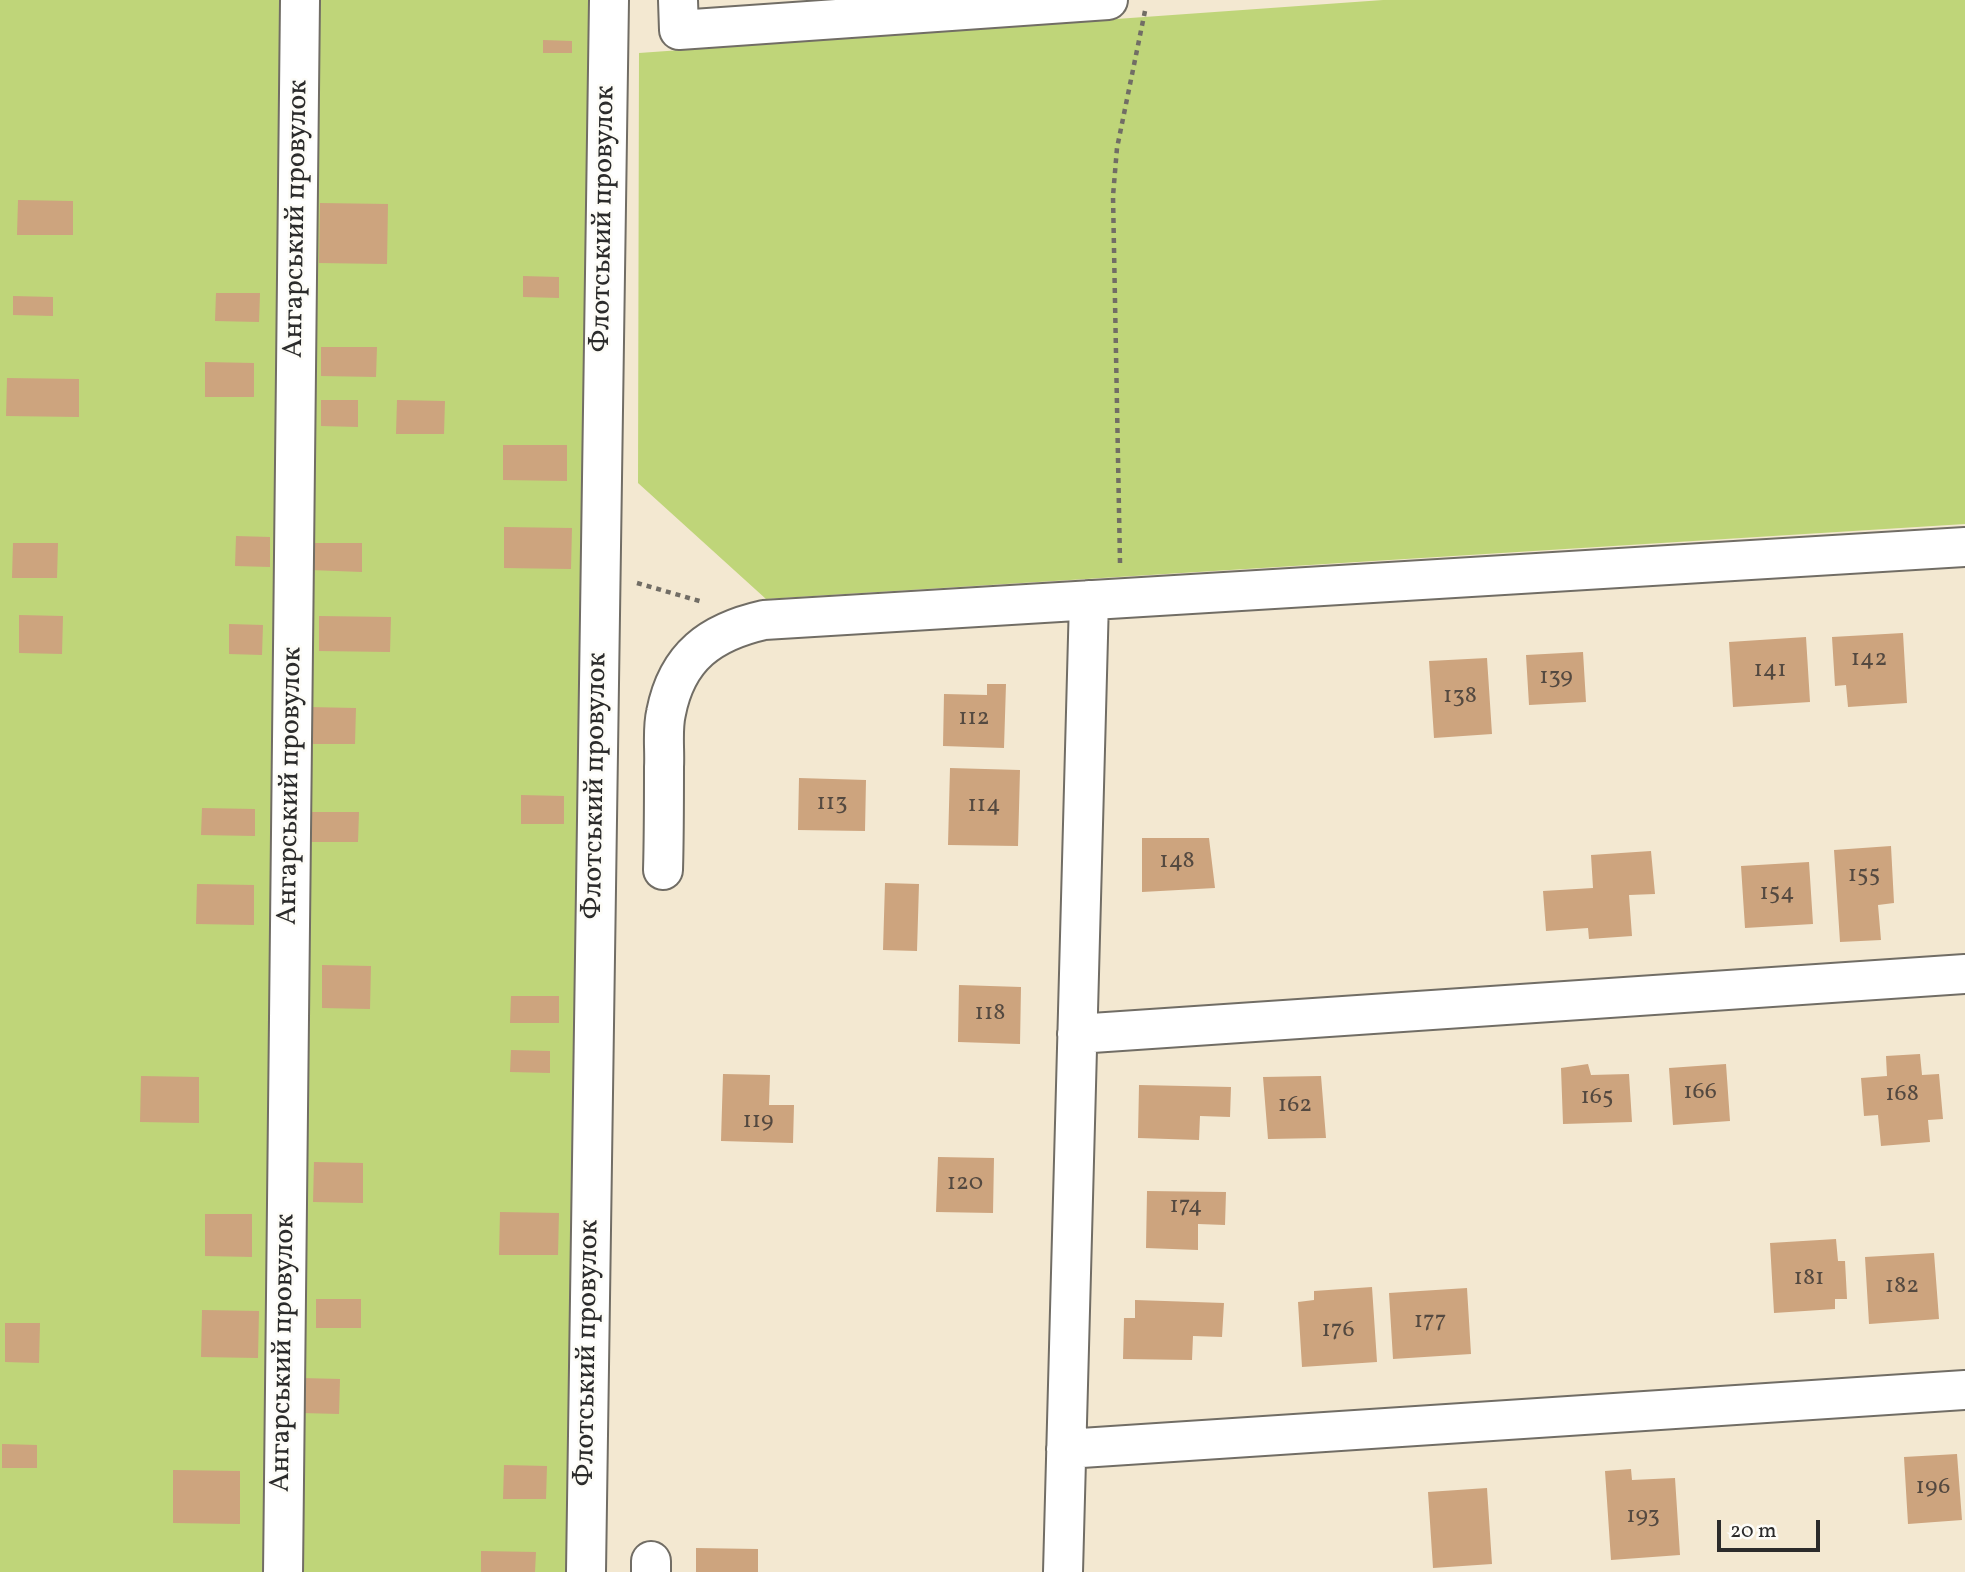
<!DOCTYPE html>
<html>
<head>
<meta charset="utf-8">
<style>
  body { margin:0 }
  #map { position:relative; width:1965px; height:1572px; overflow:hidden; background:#f3e8d1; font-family:Vollkorn,serif }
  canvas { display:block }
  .scale { position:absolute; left:1717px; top:1520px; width:103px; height:32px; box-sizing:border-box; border:4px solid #2b2b2b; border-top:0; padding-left:9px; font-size:21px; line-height:24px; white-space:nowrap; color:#2b2b2b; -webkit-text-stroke:5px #fdfcf7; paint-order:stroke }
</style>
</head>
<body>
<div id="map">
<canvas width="1965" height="1572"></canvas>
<div class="scale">20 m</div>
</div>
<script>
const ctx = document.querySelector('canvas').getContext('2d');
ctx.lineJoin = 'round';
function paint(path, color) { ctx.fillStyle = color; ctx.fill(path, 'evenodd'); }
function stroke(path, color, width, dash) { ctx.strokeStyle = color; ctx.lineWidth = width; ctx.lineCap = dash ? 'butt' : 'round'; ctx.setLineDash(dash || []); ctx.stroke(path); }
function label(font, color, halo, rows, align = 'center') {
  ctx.font = font + ' Vollkorn,serif'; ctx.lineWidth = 5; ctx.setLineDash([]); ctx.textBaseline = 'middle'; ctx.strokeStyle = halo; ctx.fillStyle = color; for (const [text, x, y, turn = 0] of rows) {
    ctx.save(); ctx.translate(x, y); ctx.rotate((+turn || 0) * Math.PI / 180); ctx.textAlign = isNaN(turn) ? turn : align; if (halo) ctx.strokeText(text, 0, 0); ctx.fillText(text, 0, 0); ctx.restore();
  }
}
paint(new Path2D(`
  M 0,0 L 609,0 L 586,1572 L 0,1572 Z
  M 1383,0 L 1965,0 L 1965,524 L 766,599 L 638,483 L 639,53 Z`), '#bfd579');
paint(new Path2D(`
  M 543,40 L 572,41 L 572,53 L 543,53 Z
  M 18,200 L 73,201 L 73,235 L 17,235 Z
  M 320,203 L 388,204 L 387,264 L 319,263 Z
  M 523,276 L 559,277 L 559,298 L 523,297 Z
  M 216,293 L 260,293 L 259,322 L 215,321 Z
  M 13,296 L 53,297 L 53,316 L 13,315 Z
  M 321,347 L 377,347 L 376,377 L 321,376 Z
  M 205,362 L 254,363 L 254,397 L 205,397 Z
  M 7,378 L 79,379 L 79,417 L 6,416 Z
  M 321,400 L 358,400 L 358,427 L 321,426 Z
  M 397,400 L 445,401 L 444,434 L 396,434 Z
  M 503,445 L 567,445 L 567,481 L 503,480 Z
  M 504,527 L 572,528 L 571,569 L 504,568 Z
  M 236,536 L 270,537 L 270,567 L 235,566 Z
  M 13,543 L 58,543 L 57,578 L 12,578 Z
  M 311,543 L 362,543 L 362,572 L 310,570 Z
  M 19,615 L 63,616 L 62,654 L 19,653 Z
  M 319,616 L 391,617 L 390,652 L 319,651 Z
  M 229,624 L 263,625 L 262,655 L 229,654 Z
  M 1903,633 L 1907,703 L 1848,707 L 1846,685 L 1835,686 L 1832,637 Z
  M 1806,637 L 1810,702 L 1733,707 L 1729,642 Z
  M 1583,652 L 1586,702 L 1529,705 L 1526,655 Z
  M 1487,658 L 1492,734 L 1434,738 L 1429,661 Z
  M 987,684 L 1006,684 L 1004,748 L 943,746 L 944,694 L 987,695 Z
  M 309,707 L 356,708 L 355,744 L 308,744 Z
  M 950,768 L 1020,770 L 1018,846 L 948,845 Z
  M 799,778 L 866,780 L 865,831 L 798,830 Z
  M 521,795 L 564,796 L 564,824 L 521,824 Z
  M 202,808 L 255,809 L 255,836 L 201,835 Z
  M 312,812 L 359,812 L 358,842 L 311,842 Z
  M 1142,838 L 1209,838 L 1215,888 L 1142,892 Z
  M 1891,846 L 1894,903 L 1878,905 L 1881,940 L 1840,942 L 1834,850 Z
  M 1651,851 L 1655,894 L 1629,895 L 1632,936 L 1589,939 L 1588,928 L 1546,931 L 1543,891 L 1593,888 L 1591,855 Z
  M 1809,862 L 1813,924 L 1745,928 L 1741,866 Z
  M 885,883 L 919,884 L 917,951 L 883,950 Z
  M 197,884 L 254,885 L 254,925 L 196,924 Z
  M 322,965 L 371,966 L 370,1009 L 322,1008 Z
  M 959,985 L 1021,987 L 1020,1044 L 958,1042 Z
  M 511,996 L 559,996 L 559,1023 L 510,1023 Z
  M 511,1050 L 550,1051 L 550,1073 L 510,1072 Z
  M 1920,1054 L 1922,1075 L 1939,1074 L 1943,1119 L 1928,1120 L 1930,1142 L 1881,1146 L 1878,1115 L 1864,1116 L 1861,1078 L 1887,1076 L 1886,1056 Z
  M 1588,1064 L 1591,1075 L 1629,1074 L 1632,1122 L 1563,1124 L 1561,1068 Z
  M 1726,1064 L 1730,1121 L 1673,1125 L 1669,1068 Z
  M 723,1074 L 770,1075 L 769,1105 L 794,1105 L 793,1143 L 721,1141 Z
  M 141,1076 L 199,1077 L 199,1123 L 140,1122 Z
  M 1321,1076 L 1326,1138 L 1268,1139 L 1263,1077 Z
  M 1139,1085 L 1231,1087 L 1230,1117 L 1200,1116 L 1199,1140 L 1138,1138 Z
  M 938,1157 L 994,1158 L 993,1213 L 936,1212 Z
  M 314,1162 L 363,1163 L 363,1203 L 313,1202 Z
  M 1147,1191 L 1226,1192 L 1225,1225 L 1198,1224 L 1198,1250 L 1146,1248 Z
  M 500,1212 L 559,1213 L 558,1255 L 499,1255 Z
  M 205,1214 L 252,1214 L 252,1257 L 205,1256 Z
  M 1836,1239 L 1838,1261 L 1845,1261 L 1847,1299 L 1835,1299 L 1835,1309 L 1774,1313 L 1770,1243 Z
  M 1934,1253 L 1939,1319 L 1869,1324 L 1865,1257 Z
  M 1372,1287 L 1377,1362 L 1302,1367 L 1298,1302 L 1314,1300 L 1314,1291 Z
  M 1467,1288 L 1471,1354 L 1393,1359 L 1389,1293 Z
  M 316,1299 L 361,1299 L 361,1328 L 316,1328 Z
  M 1135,1300 L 1224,1303 L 1222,1337 L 1193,1336 L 1192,1360 L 1123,1359 L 1124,1318 L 1135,1318 Z
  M 202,1310 L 259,1311 L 258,1358 L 201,1357 Z
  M 5,1323 L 40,1323 L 39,1363 L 5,1362 Z
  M 302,1378 L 340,1379 L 339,1414 L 302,1413 Z
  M 2,1444 L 37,1445 L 37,1468 L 2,1468 Z
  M 1957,1454 L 1962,1520 L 1908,1524 L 1904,1457 Z
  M 504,1465 L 547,1466 L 546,1499 L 503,1499 Z
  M 1631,1469 L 1632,1480 L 1675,1478 L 1680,1555 L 1611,1560 L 1605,1471 Z
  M 173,1470 L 240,1471 L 240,1524 L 173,1523 Z
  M 1487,1488 L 1492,1564 L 1433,1568 L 1428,1492 Z
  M 696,1548 L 758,1549 L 758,1572 L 696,1572 Z
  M 481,1551 L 536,1552 L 535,1572 L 481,1572 Z`), '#cda47e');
const minor = new Path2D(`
  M 678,0 L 679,30 L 1108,0
  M 663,870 C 664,836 664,801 664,767 C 665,750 662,730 666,713 C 677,656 711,632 764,620 L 1965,547
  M 1077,1034 L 1965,974
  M 1066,1449 L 1965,1390
  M 283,1572 L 300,0
  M 586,1572 L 609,0
  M 651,1572 L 651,1561
  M 1063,1572 L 1089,600`);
stroke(minor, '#716d65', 42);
stroke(new Path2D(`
  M 1120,563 L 1113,196 L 1117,148 L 1145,11
  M 637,583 L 703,602`), '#716d65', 4.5, [5, 5]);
stroke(minor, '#fff', 38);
label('24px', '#544940', null, [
  ["142",1869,661],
  ["141",1770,672],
  ["139",1556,679],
  ["138",1460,698],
  ["112",974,720],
  ["113",832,805],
  ["114",984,807],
  ["148",1177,863],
  ["155",1864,877],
  ["154",1777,895],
  ["118",990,1015],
  ["166",1700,1094],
  ["168",1902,1096],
  ["165",1597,1099],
  ["162",1295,1107],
  ["119",758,1123],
  ["120",965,1185],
  ["174",1186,1208],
  ["181",1809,1280],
  ["182",1902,1288],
  ["177",1430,1323],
  ["176",1338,1332],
  ["196",1933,1489],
  ["193",1643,1518]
]);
label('28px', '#2b2b2b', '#fdfcf7', [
  ["Ангарський провулок",298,219,-89],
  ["Флотський провулок",605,219,-89],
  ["Ангарський провулок",292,786,-89],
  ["Флотський провулок",597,786,-89],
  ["Ангарський провулок",285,1353,-89],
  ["Флотський провулок",589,1353,-89]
]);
</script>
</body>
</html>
